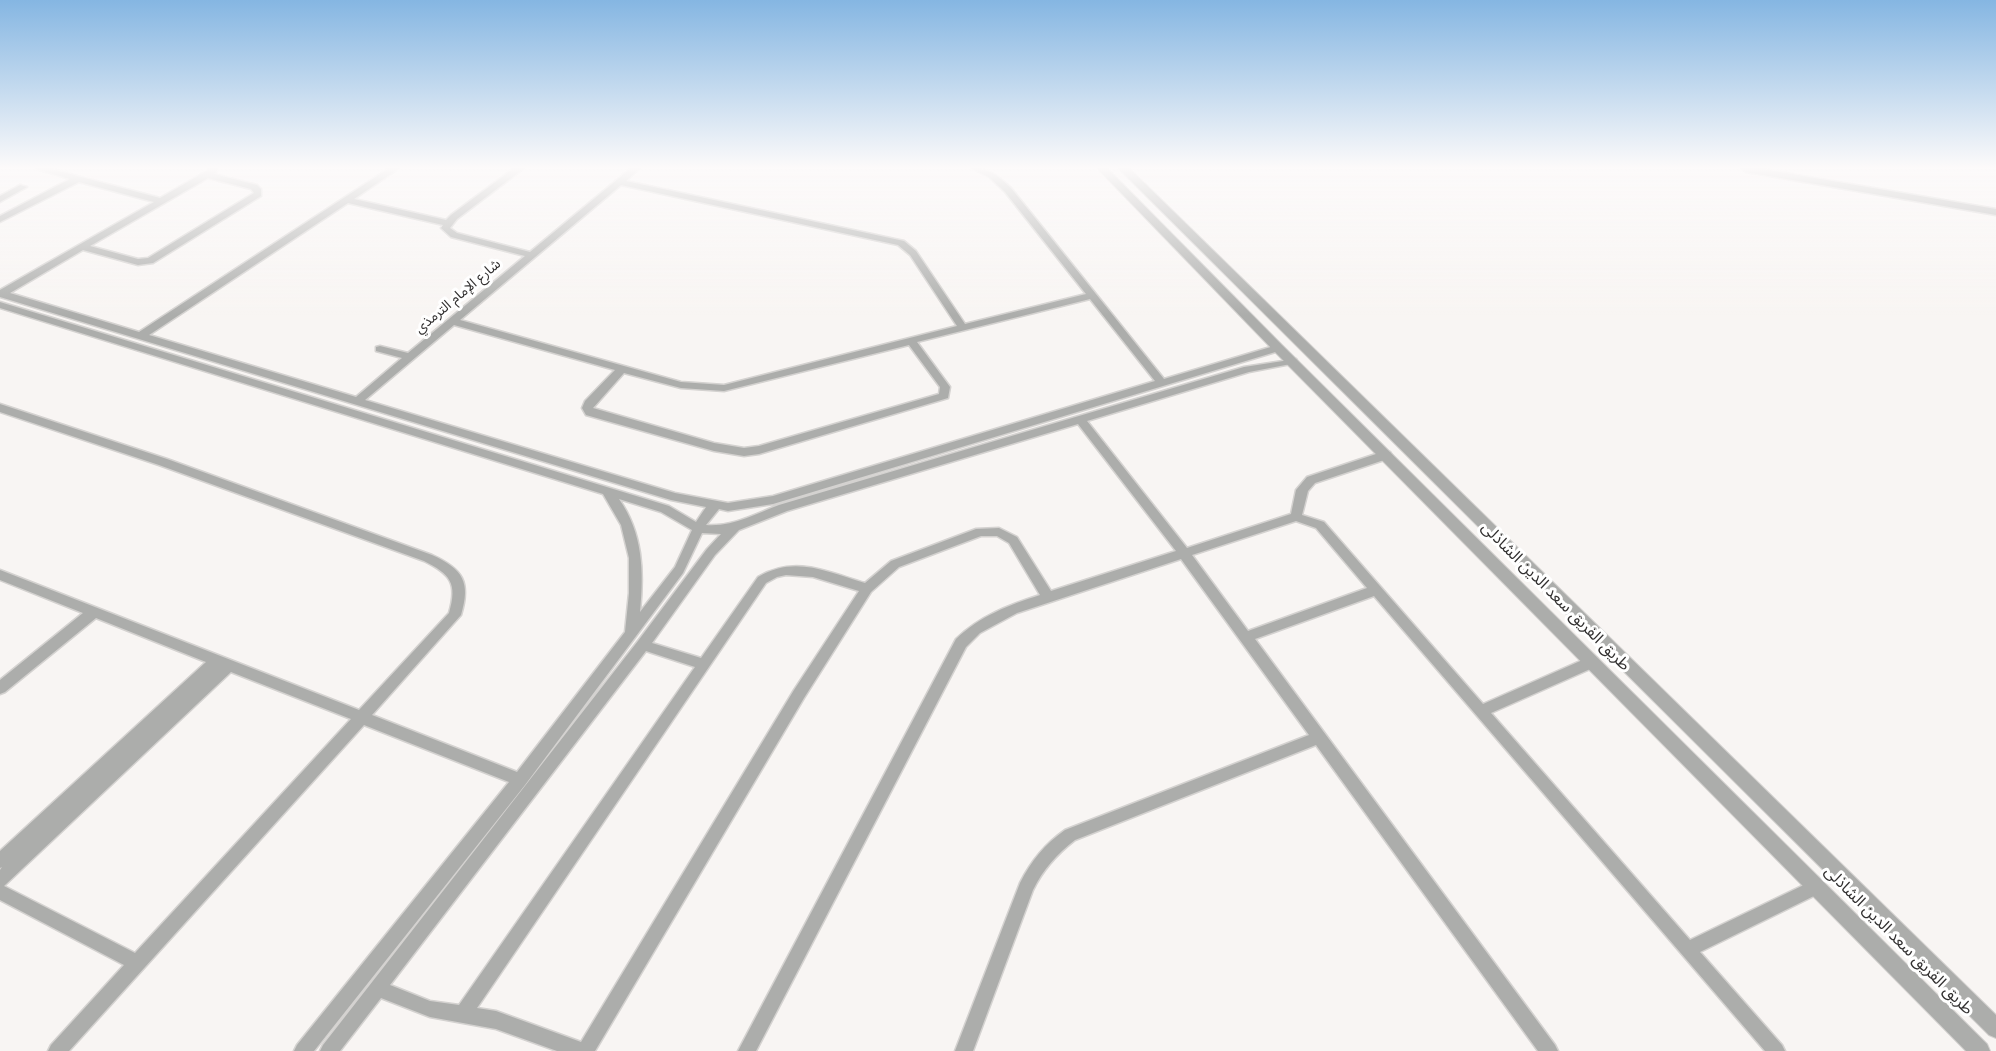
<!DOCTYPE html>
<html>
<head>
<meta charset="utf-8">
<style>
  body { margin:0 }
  canvas { display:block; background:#f8f5f3 }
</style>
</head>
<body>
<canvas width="1996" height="1051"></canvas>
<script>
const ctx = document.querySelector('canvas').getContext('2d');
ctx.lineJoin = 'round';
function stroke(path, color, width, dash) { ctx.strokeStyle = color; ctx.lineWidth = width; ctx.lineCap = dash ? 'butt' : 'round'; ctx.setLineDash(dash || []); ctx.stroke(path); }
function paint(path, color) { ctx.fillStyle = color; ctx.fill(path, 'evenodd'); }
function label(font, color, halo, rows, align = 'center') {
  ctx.font = font + ' Georgia,"Noto Sans Arabic",serif'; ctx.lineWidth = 6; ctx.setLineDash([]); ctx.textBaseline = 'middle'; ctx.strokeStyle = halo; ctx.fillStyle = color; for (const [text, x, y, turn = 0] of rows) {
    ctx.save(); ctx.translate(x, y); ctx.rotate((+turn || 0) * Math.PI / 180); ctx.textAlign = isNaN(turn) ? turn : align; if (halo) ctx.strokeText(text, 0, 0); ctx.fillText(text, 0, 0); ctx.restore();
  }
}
const minor = new Path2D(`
  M 37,169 L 51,169 L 160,198 L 210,169 L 216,169 L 217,171 L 214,174 L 257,185 L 261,189 L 261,196 L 153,263 L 138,265 L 83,250 L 10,293 L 139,332 L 388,169 L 398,169 L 354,199 L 446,220 L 451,215 L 513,169 L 523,169 L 457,219 L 450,228 L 457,233 L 530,252 L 630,169 L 639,169 L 626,181 L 904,241 L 916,251 L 965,324 L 1086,294 L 1005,192 L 989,177 L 973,169 C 991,169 998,176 1011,188 L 1164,379 L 1274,346 L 1278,345 L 1283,348 L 1282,350 L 773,504 L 728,511 L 719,509 L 706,525 C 733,527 755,514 779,505 L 1244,367 L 1296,359 L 1297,361 L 1296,363 L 1249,372 L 1087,421 L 1187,548 L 1291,514 L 1296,490 L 1307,477 L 1382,452 L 1390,452 L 1392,455 L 1390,458 L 1315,483 L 1308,491 L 1302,515 L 1324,522 L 1483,704 L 1587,658 L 1592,657 L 1597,658 L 1599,662 L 1597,666 L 1491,713 L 1690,940 L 1810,882 L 1816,879 L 1822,882 L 1824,887 L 1822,892 L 1700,952 L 1782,1045 L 1785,1051 L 1765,1051 L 1374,596 L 1255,639 L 1555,1045 L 1558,1051 L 1538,1051 L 1316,745 L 1075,840 C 1057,854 1043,869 1033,890 L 973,1051 L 955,1051 L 1020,883 C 1031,861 1045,844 1065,830 L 1309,735 L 1181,559 L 1017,613 L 980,633 L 966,647 L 756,1051 L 738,1051 L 956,639 C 980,616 1009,605 1040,595 L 1009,543 L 997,536 L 981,536 L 899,567 L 871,592 L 804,698 L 595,1051 L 557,1051 L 496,1029 L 430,1017 L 381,998 L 340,1051 L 320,1051 L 323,1045 L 638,641 L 707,549 L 721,534 L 702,533 L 683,573 L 525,785 L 314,1051 L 294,1051 L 297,1045 L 509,782 L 364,725 L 69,1051 L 48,1051 L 51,1045 L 124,965 L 0,900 L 0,870 L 2,867 L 0,868 L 0,851 L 206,662 L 96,618 L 5,692 L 0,694 L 0,680 L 83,613 L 0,580 L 0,570 L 359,710 L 449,613 C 458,583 450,574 424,561 L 159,465 L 0,412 L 0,404 L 167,459 L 432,555 C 463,569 471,582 461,615 L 372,715 L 517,772 L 625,632 L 629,593 L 629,558 L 621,525 L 603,494 L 0,308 L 0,302 L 669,506 L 696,522 L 706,507 L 671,500 L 0,297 L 0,290 L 154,202 L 79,182 L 0,222 L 0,216 L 70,179 ZM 208,178 L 251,189 L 254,193 L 148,258 L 138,259 L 90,246 ZM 621,185 L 898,245 L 910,255 L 957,326 L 724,385 L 681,382 L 460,320 ZM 348,203 L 443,225 L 441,228 L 451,237 L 525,256 L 408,353 L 380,346 L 376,347 L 376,351 L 402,358 L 356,397 L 149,335 ZM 1090,299 L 1155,381 L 773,496 L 728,503 L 675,493 L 365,400 L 454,325 L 615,370 L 585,401 L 582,408 L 586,415 L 714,451 L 744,456 L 759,454 L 948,398 L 950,387 L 917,342 ZM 909,345 L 940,387 L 939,394 L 759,446 L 744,448 L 714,443 L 593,408 L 624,373 L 681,388 L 724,391 ZM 1078,424 L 1176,551 L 1051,591 L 1017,537 L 999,528 L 976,529 L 891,561 L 865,583 C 827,572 795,555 758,577 L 701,658 L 652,643 L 715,555 L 739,530 L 787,511 ZM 619,499 L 661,512 L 692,530 L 675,567 L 640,612 C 644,572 643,533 619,499 ZM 1296,521 L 1316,528 L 1367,588 L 1248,631 L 1192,555 ZM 786,575 L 813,577 L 859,591 L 794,690 L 581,1042 L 496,1011 L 477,1008 L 766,583 L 777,577 ZM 646,651 L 695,667 L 459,1005 L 430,1001 L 390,985 ZM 231,672 L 351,719 L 135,953 L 4,886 Z
  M 1742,169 L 1762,169 L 1996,209 L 1996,215 L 1746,172 Z
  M 20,185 L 27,187 L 0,202 L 0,196 Z`);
const tertiary = new Path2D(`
  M 1098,169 L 1108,169 L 1282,345 L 1987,1044 L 1990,1051 L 1966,1051 L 1274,351 Z
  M 1119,169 L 1130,169 L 1996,1015 L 1996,1038 L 1989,1035 Z`);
stroke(minor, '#d4d2d0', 3);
stroke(tertiary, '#d4d2d0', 2);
paint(minor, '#acadab');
paint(tertiary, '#acadab');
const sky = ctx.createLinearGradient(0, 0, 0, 316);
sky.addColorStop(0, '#85b6e2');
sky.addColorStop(0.53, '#fcfafa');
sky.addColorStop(1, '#fcfafa00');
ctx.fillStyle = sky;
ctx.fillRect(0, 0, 1996, 316);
label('14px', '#323030', '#fff', [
  ["شارع الإمام الترمذي",459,298,-40]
]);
label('16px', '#323030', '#fff', [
  ["طريق الفريق سعد الدين الشاذلى",1554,598,45],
  ["طريق الفريق سعد الدين الشاذلى",1897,942,45]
]);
</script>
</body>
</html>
